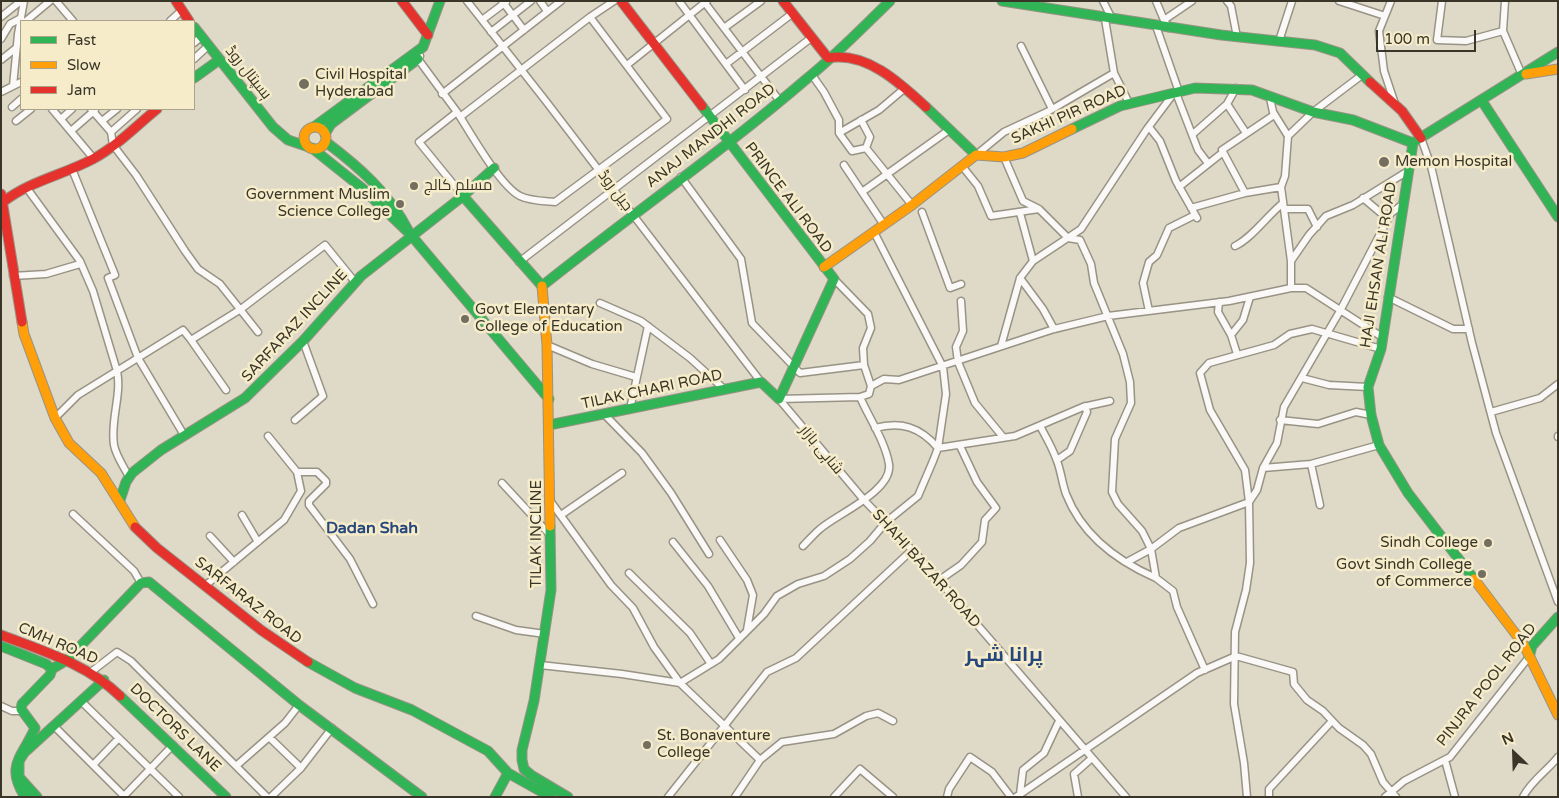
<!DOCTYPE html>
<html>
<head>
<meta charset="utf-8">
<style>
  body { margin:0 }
  #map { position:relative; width:1559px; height:798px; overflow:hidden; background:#dfd9c7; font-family:"Varela Round",sans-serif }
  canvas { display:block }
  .frame { position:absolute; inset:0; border:2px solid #393528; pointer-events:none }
  .legend { position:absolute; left:20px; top:20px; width:175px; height:90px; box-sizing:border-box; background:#f6ecca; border:1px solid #aaa389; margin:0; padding:6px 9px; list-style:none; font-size:15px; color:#393528 }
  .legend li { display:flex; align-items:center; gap:10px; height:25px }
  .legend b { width:25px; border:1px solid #aaa389 }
  .north { position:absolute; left:1489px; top:728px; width:50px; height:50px; -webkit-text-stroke:4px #f6ecca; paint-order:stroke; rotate:336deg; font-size:14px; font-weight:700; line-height:20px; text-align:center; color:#393528 }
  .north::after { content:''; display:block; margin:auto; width:18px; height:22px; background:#393528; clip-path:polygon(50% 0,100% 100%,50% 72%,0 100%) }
  .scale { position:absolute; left:1376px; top:30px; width:100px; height:22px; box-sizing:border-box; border:2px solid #393528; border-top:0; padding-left:6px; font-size:15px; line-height:18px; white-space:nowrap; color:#393528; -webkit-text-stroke:4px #f6ecca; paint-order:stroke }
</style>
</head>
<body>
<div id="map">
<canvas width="1559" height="798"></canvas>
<div class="frame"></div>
<ul class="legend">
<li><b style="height:6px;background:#30b455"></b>Fast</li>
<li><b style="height:6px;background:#ff9f0a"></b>Slow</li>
<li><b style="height:6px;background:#e5322d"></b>Jam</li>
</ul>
<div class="north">N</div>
<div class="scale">100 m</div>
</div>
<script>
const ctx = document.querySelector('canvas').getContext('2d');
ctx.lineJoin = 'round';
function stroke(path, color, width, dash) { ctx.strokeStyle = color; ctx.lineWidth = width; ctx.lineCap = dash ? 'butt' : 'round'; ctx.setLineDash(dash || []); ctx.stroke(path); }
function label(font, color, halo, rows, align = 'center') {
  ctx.font = font + ' "Varela Round",Cairo,sans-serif'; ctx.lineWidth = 5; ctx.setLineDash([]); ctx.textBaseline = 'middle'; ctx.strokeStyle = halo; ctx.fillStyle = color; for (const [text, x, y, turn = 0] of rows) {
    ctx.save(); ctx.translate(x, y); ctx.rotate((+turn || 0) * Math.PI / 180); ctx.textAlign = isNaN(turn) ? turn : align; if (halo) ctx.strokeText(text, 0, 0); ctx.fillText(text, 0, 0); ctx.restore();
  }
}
const street = new Path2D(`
  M 56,1 L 73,21
  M 467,1 L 545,100 L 761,382
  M 502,1 L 524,30
  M 540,1 L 547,11
  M 679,1 L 745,90
  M 1103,1 L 1112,19
  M 1156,1 L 1164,20
  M 1227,1 L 1231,6 L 1237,37
  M 1339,1 L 1385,16
  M 1391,1 L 1379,31 L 1384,71 L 1395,104
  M 1442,1 L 1437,40 L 1466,41 L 1503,31
  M 1505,1 L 1503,31 L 1522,75
  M 705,3 L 779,100
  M 1,17 L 21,1
  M 1105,19 L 1114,73 L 1129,103
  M 482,20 L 506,2
  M 26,21 L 50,1
  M 170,21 L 181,11
  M 1156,26 L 1179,92
  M 724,28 L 761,1
  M 1169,28 L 1164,20 L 1192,1
  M 491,32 L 531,1
  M 1,39 L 10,24 L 21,18
  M 1279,41 L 1292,1
  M 194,43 L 201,37
  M 1021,46 L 1052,109
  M 420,56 L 418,59 L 457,112 L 419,142 L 463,196
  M 194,59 L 208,46
  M 1,60 L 16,48
  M 726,64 L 793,13
  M 627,65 L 707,1
  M 812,75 L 824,92 L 839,120 L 839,133 L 852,151 L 866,148 L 912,205
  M 1362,75 L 1313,112 L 1288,136 L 1285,176 L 1281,187 L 1291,261 L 1291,288 L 1306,288 L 1382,337
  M 13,86 L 18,34 L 24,1
  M 1,92 L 21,82
  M 1176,93 L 1198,150 L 1207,162
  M 442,94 L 561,1
  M 1270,98 L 1273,112 L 1288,136
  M 1227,104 L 1246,133
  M 12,107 L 21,99
  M 52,109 L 94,159
  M 91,109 L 111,132 L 113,145 L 136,175 L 185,251 L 198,269 L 220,284 L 258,332
  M 457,112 C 470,132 500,186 520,196 C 530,201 544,201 555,202 L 667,119 L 590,17 L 614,1
  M 460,117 L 590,17
  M 61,119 L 72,109
  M 861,120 L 870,137 L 866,148
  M 16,121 L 31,109
  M 102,121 L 117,109
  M 1149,127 L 1160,141 L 1176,181 L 1197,218
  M 71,131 L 95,110
  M 111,132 L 137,109
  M 839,133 L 879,110 L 905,88
  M 1193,134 L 1227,104 L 1236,88
  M 1421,138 L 1431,166 L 1472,343 L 1496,433 L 1558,602
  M 976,155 L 1004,132 L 1049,111 L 1114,73
  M 1004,157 L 1023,201 L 1039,209 L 1068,238 L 1080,240 L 1091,264 L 1094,283 L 1123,354 L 1130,382 L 1131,403 L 1115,439 L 1112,492 L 1118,504 L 1142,531 L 1151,549 L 1156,578 L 1173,591 L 1177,607 L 1205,670
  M 844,165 L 884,225
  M 962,166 L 978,186 L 991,216 L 1039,209
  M 72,169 L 115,275 L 108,278 L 138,358 L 184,435
  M 681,177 L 741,259 L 752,323 L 800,373 L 864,365 L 863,348 L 871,328 L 868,314 L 834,279
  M 26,187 L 80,261 L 93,291 L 117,371 C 122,395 110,420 114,445 C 116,456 124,467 129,477
  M 1179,187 L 1222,153
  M 862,192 L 949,130
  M 1245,193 L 1222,150 L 1274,115
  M 1363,198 L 1388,219
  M 1191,208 L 1245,193 L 1281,187
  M 1284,209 L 1308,209 L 1317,227
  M 922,212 L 950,288 L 961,284
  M 1020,213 L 1033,261
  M 1235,246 C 1252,238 1267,216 1283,203
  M 1291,261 L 1309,235 L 1326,216 L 1353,205 L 1408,171
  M 519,262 L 811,38
  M 13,276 L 46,274 L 80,264
  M 1020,278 L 1043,309 L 1054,329
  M 1388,297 L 1453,329 L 1469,329
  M 961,301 L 963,331 L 956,347 L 958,362 L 975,403 L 1003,437
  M 1219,302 L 1218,312 L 1231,335 L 1237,354
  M 600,303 L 641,321 L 690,358 L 724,389
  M 1149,311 L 1143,283 L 1149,262 L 1157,255 L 1169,228 L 1195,215
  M 1231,335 L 1243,320 L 1250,297
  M 547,345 L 592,364 L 636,377
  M 1001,346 L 1020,278 L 1033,261 L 1081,229 L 1147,129 L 1174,93
  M 864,365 L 871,386
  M 1302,378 L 1329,385 L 1368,387
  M 226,390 L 191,340 L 241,309 L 325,245 L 355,282
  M 779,399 L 860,397 L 869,394 L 871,386 L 884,379 L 899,380 L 1054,329 L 1108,316 L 1229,301 L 1291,288
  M 779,399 L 864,500 L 917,555 L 1126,797
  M 630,409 L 648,326
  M 1491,412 L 1540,398 L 1558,384
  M 605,415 L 642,453 L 671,493 L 709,554
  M 55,418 L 78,395 L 183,330 L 191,340
  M 295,420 L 323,396 L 303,341
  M 1280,420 L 1318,424 L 1356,412 L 1371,415
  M 1040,426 C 1046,437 1053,449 1057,461 C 1061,471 1062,483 1066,494 C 1082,535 1117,561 1156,578
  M 875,428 C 901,421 920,427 938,448
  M 1558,436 L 1558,437
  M 938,448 L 1015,436 L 1083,407 L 1110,401
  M 1057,460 L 1070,451 L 1087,412 L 1085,406
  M 1311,464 L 1320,505
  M 1263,468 L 1311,464 L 1379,445
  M 297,472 L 317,472 L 326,481 L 326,484 L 309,501 L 309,505 L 350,559 L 373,604
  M 502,483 L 551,536
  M 551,502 L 611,585 L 633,608 L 654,647 L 680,683 L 760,760 L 782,742 L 834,734 L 866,716 L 878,713 L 893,721
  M 73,514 L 134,571 L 141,583
  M 242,515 L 258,542
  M 561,515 L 622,473
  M 210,536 L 234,562
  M 720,540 L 747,580 L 753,595 L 747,630
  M 673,542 L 708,586 L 739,638
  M 803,546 C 809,540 814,534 820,529 C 837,514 893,491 889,464 C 885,441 869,418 860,397
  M 1127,562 L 1151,549 L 1179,528 L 1249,502 L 1257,490 L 1263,468 L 1277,443 L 1284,407 L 1340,311 L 1391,213 L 1402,205
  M 629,573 L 690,633 L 711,664
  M 938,581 L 961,565 L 982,542 L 985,520 L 996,508 L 977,482 L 960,446
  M 206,585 L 284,520 L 301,491 L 297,472 L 268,436
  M 476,616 L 516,630 L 545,634
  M 540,665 L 622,674 L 680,683 L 719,659 L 764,614 L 777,596 L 798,584 L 824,576 L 850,559 L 870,541 L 886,522 L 918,496 L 933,461 L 938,448 L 946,394 L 943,367 L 874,232
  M 91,672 L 117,652 L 131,661 L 267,797
  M 81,701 L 179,797
  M 1,706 L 12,711 L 21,711
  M 54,726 L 125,797
  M 269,737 L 301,768
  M 1445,760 L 1455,797
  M 93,765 L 119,738
  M 236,766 L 285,723 L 299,705
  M 1020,794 L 1023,770 L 1044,753 L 1059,721
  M 123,797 L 173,745
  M 271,797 L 301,768 L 332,728
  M 668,797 L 767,672 L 796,658 L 912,550
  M 735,797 L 760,760
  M 834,797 L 860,769 L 893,797
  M 947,797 L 949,789 L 970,757 L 992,772 L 1011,797
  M 1016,797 L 1197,673 L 1236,656 L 1293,672 L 1294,684 L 1307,700 L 1323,711 L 1339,728 L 1363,745 L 1371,754 L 1383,782 L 1396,797
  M 1078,797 L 1074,774 L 1092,758
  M 1247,797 L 1244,763 L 1234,704 L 1235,632 L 1246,590 L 1250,563 L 1249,502 L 1245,470 L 1210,410 L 1200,373 L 1209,363 L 1274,345 L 1290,334 L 1312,329 L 1381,349
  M 1269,797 L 1269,789 L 1332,721
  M 1385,797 L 1404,781 L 1450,757 L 1529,657
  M 1523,797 C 1531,781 1547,771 1558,757`);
const fast = new Path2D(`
  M 1002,1 L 1221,35 L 1315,45 L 1340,53 L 1370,82
  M 194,27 L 273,127 L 288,140 L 309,147
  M 194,78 L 219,60
  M 1482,101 L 1558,217
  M 926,107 L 976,155
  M 314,127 L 423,47 L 440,1
  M 1072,129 L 1120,106 L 1195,88 L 1252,90 L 1313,112 L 1353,120 L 1413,143
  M 325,134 L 331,124 L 418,59
  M 1417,140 L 1558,52
  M 326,142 C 359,167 389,193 408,230
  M 1413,143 L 1381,349 L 1368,387 L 1371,415 L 1379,445 L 1408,493 L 1474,579
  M 312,148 L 362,188 L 411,235 L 549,399
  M 463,196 L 542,286
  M 542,286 C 631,215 724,150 810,76 C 838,53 864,26 890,1
  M 549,425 L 761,382 L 779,399 L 834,279 L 702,106
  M 120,500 L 126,482 L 132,473 L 161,450 L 245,398 L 303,341 L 361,276 L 463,196 L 494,168
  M 550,526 L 551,590 L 534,701 L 522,750 L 522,760 L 524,769 L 531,775 L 568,797
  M 1,646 L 46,664 L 52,669
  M 1529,657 L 1532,646 L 1558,617
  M 308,662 L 355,688 L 412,710 L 488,751 L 508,773 L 551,797
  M 52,669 L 67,660 L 141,583 L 149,582 L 299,705 L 422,797
  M 120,696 L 226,797
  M 25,797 C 5,765 22,758 35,728 L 21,709 L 22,704 L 50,675 L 52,669
  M 37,797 L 19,777 L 19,761 L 24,753 L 104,680
  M 495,797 L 508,773`);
const slow = new Path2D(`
  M 1526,74 L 1558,69
  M304 138a11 11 0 1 1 22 0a11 11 0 1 1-22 0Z
  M 824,267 L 912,205 L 976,155 L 1004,157 L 1023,153 L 1072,129
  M 542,286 L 547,345 L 550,526
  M 22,322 L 24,334 L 55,418 L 69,443 L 101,473 L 135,527
  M 1474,579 L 1524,645 L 1558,715`);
const jam = new Path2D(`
  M 176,1 L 189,21
  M 402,1 L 428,35
  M 621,1 L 702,106
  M 783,1 L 828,58 C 866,51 900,83 926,107
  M 1370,82 L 1402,111 L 1421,138
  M 1,194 L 22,322
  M 3,202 C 30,181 63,175 93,159 C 117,146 136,126 157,109
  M 135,527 L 157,548 L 261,630 L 308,662
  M 1,635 C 43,651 87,664 120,696`);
stroke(street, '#989385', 9);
stroke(fast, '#989385', 11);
stroke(slow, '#989385', 11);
stroke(jam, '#989385', 11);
stroke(street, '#faf9f7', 6);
stroke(fast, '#30b455', 9);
stroke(slow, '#ff9f0a', 9);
stroke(jam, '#e5322d', 9);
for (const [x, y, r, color] of [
  [304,84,6,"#736e60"],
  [1384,162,6,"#736e60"],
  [414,186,5,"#736e60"],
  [400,204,5,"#736e60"],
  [465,319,5,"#736e60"],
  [1488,543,5,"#736e60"],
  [1482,574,5,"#736e60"],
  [647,745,5,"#736e60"]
]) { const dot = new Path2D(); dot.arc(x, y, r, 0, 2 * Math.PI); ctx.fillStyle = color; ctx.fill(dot); stroke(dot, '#f6ecca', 2); }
label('15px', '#393528', '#f6ecca', [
  ["ہسپتال روڈ",248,73,51],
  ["SAKHI PIR ROAD",1069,115,-24],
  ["ANAJ MANDHI ROAD",711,136,-38],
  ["جیل روڈ",615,191,53],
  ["PRINCE ALI ROAD",788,198,53],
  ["HAJI EHSAN ALI ROAD",1379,265,-81],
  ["SARFARAZ INCLINE",295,326,-47],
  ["TILAK CHARI ROAD",652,390,-12],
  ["شاہی بازار",821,450,50],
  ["TILAK INCLINE",537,534,-90],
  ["SHAHI BAZAR ROAD",926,569,48],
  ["SARFARAZ ROAD",248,601,38],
  ["CMH ROAD",58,644,23],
  ["PINJRA POOL ROAD",1487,685,-52],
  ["DOCTORS LANE",175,728,44]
]);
label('15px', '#393528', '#f6ecca', [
  ["Civil Hospital",315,75],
  ["Hyderabad",315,92],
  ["Memon Hospital",1395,162],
  ["مسلم کالج",424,186],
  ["Government Muslim",390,195,"right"],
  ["Science College",390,212,"right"],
  ["Govt Elementary",475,310],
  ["College of Education",475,327],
  ["Sindh College",1478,543,"right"],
  ["Govt Sindh College",1472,565,"right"],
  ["of Commerce",1472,582,"right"],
  ["St. Bonaventure",657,736],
  ["College",657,753]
], 'left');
label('bold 16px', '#25477d', '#f6ecca', [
  ["Dadan Shah",372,529]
]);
label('bold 20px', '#25477d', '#f6ecca', [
  ["پرانا شہر",1004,656]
]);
</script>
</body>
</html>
